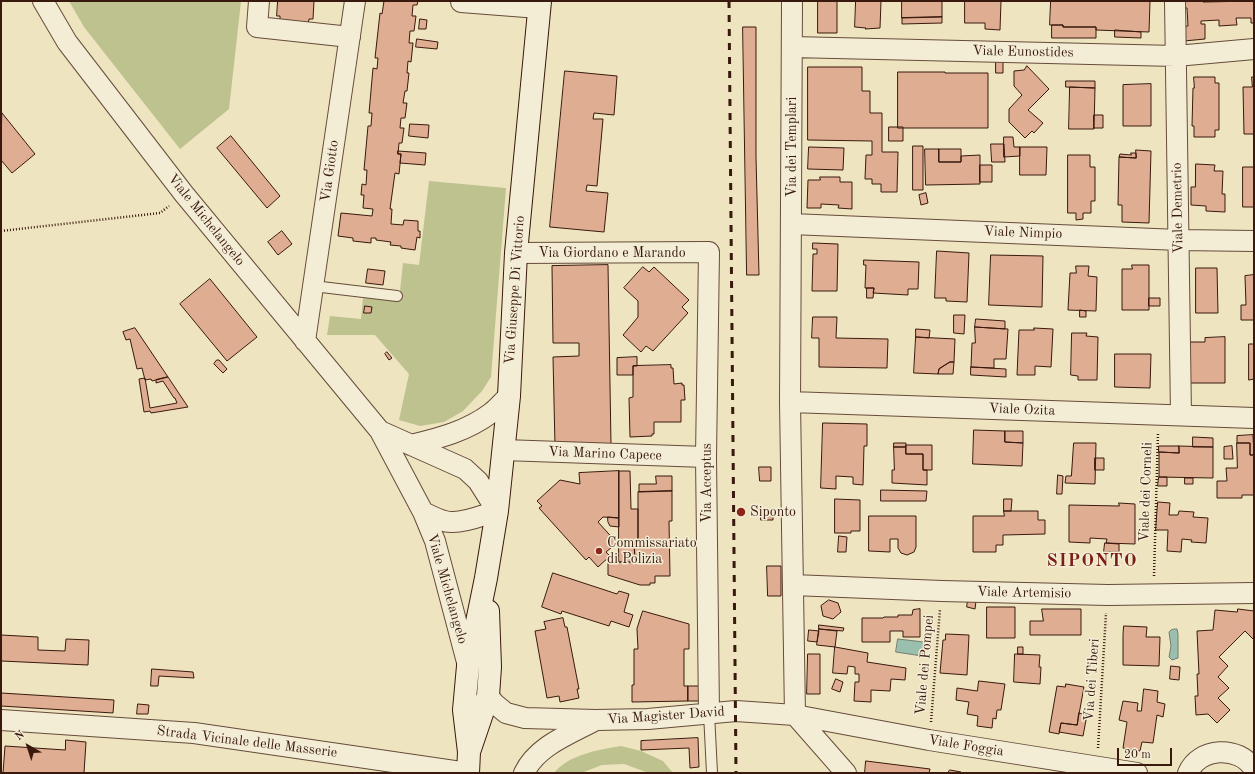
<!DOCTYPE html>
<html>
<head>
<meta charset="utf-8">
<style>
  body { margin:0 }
  #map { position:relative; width:1255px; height:774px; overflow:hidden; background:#eee4c0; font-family:"Old Standard TT",serif }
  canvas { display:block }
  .frame { position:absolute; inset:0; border:2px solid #39190d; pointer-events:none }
  .north { position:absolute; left:8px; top:726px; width:40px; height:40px; -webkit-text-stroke:3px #f4edd6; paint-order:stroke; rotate:321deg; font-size:11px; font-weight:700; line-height:16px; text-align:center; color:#39190d }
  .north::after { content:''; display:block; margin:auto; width:14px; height:18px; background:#39190d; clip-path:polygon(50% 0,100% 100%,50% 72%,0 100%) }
  .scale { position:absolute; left:1117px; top:748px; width:55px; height:18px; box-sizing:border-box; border:2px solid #39190d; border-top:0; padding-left:5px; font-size:12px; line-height:14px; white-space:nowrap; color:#39190d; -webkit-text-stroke:3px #f4edd6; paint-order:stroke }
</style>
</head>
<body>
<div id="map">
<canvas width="1255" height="774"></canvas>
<div class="frame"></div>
<div class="north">N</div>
<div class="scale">20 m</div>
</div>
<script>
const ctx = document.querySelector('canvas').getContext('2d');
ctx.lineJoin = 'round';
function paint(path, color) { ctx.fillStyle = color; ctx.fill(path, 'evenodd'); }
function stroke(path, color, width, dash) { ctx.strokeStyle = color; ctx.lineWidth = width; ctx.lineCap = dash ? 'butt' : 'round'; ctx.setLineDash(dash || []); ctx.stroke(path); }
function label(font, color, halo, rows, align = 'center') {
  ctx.font = font + ' "Old Standard TT",serif'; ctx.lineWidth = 3; ctx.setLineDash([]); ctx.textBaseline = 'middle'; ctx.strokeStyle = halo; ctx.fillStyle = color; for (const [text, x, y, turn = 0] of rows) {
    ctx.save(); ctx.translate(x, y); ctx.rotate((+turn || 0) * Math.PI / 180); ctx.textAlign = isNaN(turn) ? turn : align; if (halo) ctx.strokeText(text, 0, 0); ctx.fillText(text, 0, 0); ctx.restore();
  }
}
paint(new Path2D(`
  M 69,1 L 241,1 L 229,109 L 180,149 L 84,27 Z
  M 429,181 L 506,188 L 491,377 L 482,391 L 463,411 L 444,422 L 420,426 L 399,420 L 409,374 L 375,335 L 327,335 L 330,316 L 361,319 L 363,298 L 399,300 L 403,263 L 419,265 Z
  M 621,746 L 641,751 L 663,761 L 673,773 L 649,773 L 624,764 L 602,765 L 581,773 L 554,773 C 570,754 598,750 621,746 Z`), '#bdc28f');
const water = new Path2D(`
  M 1175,629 L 1177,629 L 1178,634 L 1178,658 L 1172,660 L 1169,657 L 1171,646 L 1169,632 L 1171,630 Z
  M 898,639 L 924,642 L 922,656 L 896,652 Z`);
paint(water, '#9abfae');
stroke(water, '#737d6e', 1);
const building = new Path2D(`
  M 278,1 L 314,1 L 313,19 L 309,19 L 308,24 L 280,21 L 280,16 L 277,16 Z
  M 383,1 L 418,1 L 417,5 L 413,5 L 412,16 L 416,16 L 414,31 L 410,31 L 409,43 L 413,43 L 411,62 L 408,61 L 407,73 L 409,73 L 407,91 L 405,91 L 403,103 L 407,103 L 405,118 L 401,118 L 400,128 L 404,128 L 402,143 L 399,143 L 398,154 L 401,154 L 399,174 L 395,173 L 390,209 L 392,209 L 391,224 L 403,225 L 404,220 L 418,221 L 418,231 L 420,231 L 420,238 L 417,237 L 415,250 L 401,248 L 401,246 L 390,245 L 391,242 L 376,240 L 376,238 L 371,238 L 371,243 L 353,241 L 353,238 L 338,236 L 341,213 L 372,216 L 373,209 L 363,208 L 364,195 L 361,195 L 362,184 L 366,185 L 367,170 L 364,170 L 368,126 L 371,126 L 372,113 L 369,113 L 373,68 L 377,69 L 378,58 L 375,58 L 380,13 L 382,14 L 384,1 Z
  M 818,1 L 837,1 L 837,33 L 818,33 Z
  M 856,1 L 881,1 L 880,28 L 865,29 L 866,28 L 855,27 Z
  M 902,1 L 942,1 L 942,17 L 902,18 Z
  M 965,1 L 1001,1 L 1000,30 L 985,29 L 985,23 L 965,23 Z
  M 1051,1 L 1150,1 L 1149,32 L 1096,30 L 1096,27 L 1063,27 L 1063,25 L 1050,25 Z
  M 1183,1 L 1203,1 L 1203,2 L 1254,1 L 1254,23 L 1251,23 L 1251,18 L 1236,18 L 1237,25 L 1234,25 L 1219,26 L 1219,20 L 1201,21 L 1201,24 L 1205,24 L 1205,39 L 1184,41 L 1184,26 L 1188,26 L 1187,8 L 1183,8 Z
  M 942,17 L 942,23 L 902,24 L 902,18 Z
  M 420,19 L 427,20 L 426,29 L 419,29 Z
  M 1052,25 L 1063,25 L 1063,27 L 1096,27 L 1096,38 L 1052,38 Z
  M 743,27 L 756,27 L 756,157 L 759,275 L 747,275 Z
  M 1115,30 L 1141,32 L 1141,38 L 1115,37 Z
  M 417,39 L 438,42 L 437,49 L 416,47 Z
  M 996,59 L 1003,59 L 1003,73 L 996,73 Z
  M 1027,66 L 1049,89 L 1028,110 L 1043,123 L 1034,133 L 1032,131 L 1025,138 L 1009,122 L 1009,109 L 1022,95 L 1014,86 L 1014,71 L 1024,70 Z
  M 808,67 L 862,67 L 862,91 L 870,91 L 870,113 L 882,113 L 882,152 L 898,152 L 897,192 L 881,192 L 881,184 L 872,184 L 872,179 L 865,179 L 866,155 L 872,155 L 872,141 L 808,140 Z
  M 565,71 L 617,76 L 614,115 L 594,113 L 593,119 L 603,119 L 597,186 L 587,185 L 586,191 L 608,193 L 604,232 L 550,227 Z
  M 898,72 L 945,72 L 945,73 L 988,73 L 988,128 L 898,128 Z
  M 1194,77 L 1215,77 L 1215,83 L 1219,83 L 1219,130 L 1215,130 L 1215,137 L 1194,137 L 1194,126 L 1192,126 L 1193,88 L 1194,88 Z
  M 1252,77 L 1254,77 L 1254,134 L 1244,134 L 1243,87 L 1252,87 Z
  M 1066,81 L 1095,81 L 1095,88 L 1066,87 Z
  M 1151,84 L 1151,126 L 1123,126 L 1123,85 Z
  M 1070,87 L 1095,88 L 1094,129 L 1069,129 Z
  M 2,113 L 35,154 L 12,173 L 1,160 Z
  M 1094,115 L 1103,115 L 1103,128 L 1094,128 Z
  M 410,124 L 429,125 L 428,138 L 409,136 Z
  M 889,127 L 903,127 L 903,141 L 889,141 Z
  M 231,136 L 280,196 L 267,208 L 217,148 Z
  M 1004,137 L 1013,137 L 1014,147 L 1020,147 L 1020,156 L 1004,157 Z
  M 991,144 L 1004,144 L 1005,162 L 992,162 Z
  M 913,146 L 923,146 L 923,190 L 913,190 Z
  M 809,147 L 844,148 L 843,170 L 808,169 Z
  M 1020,147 L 1047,147 L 1046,175 L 1020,175 Z
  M 925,149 L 939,149 L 939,162 L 961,162 L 961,156 L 980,155 L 980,184 L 926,185 Z
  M 939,149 L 961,149 L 961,162 L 939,162 Z
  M 1136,150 L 1151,151 L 1149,223 L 1122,222 L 1122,205 L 1118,205 L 1119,157 L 1136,158 Z
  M 398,151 L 426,153 L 425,165 L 400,163 L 401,154 L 398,154 Z
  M 1131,153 L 1136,153 L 1136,158 L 1119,157 L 1120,154 L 1131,155 Z
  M 1068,155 L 1090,155 L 1090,167 L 1095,167 L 1095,201 L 1091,201 L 1091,213 L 1083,213 L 1083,219 L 1076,220 L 1076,213 L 1068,213 Z
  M 1196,164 L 1215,165 L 1214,171 L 1223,171 L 1222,194 L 1225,194 L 1225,212 L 1206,211 L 1206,206 L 1191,205 L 1191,187 L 1195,187 Z
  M 980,165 L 992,165 L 992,182 L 980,182 Z
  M 1243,167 L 1254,167 L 1254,207 L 1243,207 Z
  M 820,177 L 840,177 L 840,182 L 852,182 L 852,209 L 838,208 L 839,205 L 821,204 L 821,208 L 807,208 L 808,180 L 820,180 Z
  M 926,193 L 928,203 L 921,205 L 919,195 Z
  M 282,231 L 292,244 L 278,255 L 268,242 Z
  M 813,243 L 838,244 L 837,291 L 812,291 L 813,254 L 817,254 L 817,249 L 813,249 Z
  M 937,251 L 969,253 L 967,302 L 946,301 L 946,298 L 935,298 Z
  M 991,255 L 1043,256 L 1042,307 L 989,305 Z
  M 864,260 L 919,262 L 918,289 L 908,289 L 908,295 L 873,293 L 874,288 L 865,288 L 866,265 L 864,265 Z
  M 608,265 L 611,445 L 555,446 L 553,357 L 579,356 L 579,343 L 553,343 L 552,266 Z
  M 1132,265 L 1149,265 L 1149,310 L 1122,310 L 1122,269 L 1132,269 Z
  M 1076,266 L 1089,266 L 1088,276 L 1097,277 L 1096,311 L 1068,310 L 1070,273 L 1076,273 Z
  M 643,267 L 649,272 L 654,267 L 689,300 L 682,307 L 688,313 L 653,351 L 646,346 L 641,352 L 623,335 L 638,317 L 638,301 L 624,288 Z
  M 1196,268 L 1217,268 L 1218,313 L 1196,313 Z
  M 368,269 L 385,271 L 383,285 L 366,283 Z
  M 1254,275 L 1254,320 L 1241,320 L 1241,305 L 1246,305 L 1245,276 Z
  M 210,279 L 257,337 L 227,361 L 180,304 Z
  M 867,288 L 874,288 L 873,298 L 867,298 Z
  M 1149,298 L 1160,298 L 1160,306 L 1149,306 Z
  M 365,306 L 372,307 L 371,313 L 364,313 Z
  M 1080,310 L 1086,311 L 1086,317 L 1080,317 Z
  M 954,315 L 965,315 L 964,334 L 954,333 Z
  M 813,317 L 837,317 L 836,338 L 888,339 L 887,368 L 819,367 L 819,338 L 812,338 Z
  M 976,319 L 1005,321 L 1005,329 L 975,327 Z
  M 975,327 L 1008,329 L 1006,359 L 994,359 L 994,368 L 971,367 L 972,343 L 975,343 Z
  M 135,328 L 168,377 L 152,381 L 151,379 L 145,380 L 142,368 L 137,369 L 130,339 L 126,340 L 123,332 Z
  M 1034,328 L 1053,329 L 1051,367 L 1035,366 L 1035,375 L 1017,375 L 1019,330 L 1034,330 Z
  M 916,329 L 930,330 L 929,338 L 916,337 Z
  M 1072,333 L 1087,333 L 1086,336 L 1098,337 L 1097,380 L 1078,380 L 1078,376 L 1071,375 Z
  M 916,337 L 955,339 L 954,362 L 950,362 L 939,369 L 938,374 L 914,373 Z
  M 1225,337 L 1225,383 L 1189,383 L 1189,342 L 1205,342 L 1205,338 Z
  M 1249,344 L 1254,344 L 1254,379 L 1249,380 Z
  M 387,352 L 392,358 L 389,360 L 385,354 Z
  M 1115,354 L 1151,354 L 1150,388 L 1115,387 Z
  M 637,357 L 637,366 L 633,366 L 633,375 L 617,375 L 617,358 Z
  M 217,360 L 219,360 L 227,369 L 223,373 L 214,364 Z
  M 950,362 L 954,362 L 953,374 L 938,374 L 939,369 Z
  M 671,365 L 671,368 L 673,368 L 674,384 L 682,383 L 682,385 L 684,385 L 685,400 L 681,400 L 681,422 L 654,422 L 654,434 L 652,434 L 652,436 L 630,437 L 629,398 L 633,397 L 633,366 Z
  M 971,367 L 1006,369 L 1006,377 L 971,375 Z
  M 168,377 L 188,407 L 151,413 L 150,411 L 144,412 L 139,379 L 145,378 L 150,408 L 177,403 L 175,398 L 174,398 L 163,381 L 156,383 L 156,380 Z
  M 823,423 L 867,424 L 867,446 L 864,446 L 863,485 L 853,484 L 853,477 L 836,476 L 836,489 L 821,488 Z
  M 974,430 L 1005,431 L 1005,442 L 1023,443 L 1022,466 L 973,464 Z
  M 1005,431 L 1023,431 L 1023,443 L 1005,442 Z
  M 1253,435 L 1254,455 L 1250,455 L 1250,443 L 1237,443 L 1237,436 Z
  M 1193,437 L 1213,438 L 1213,447 L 1193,447 Z
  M 894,443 L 906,443 L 906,447 L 894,447 Z
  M 1074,443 L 1096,443 L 1095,484 L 1065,483 L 1066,476 L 1071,476 Z
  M 1237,443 L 1250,443 L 1250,455 L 1254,455 L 1254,495 L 1242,495 L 1242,498 L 1217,498 L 1217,481 L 1227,481 L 1226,468 L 1237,468 Z
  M 906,445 L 932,445 L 932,470 L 923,470 L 923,454 L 906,454 Z
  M 1159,446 L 1179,446 L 1179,453 L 1159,452 Z
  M 1179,446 L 1213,447 L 1213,478 L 1159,477 L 1159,452 L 1179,453 Z
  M 1232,446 L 1233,459 L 1224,459 L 1224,447 Z
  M 894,447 L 906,447 L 906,454 L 923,454 L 923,470 L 927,470 L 927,485 L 892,483 L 892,470 L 894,470 Z
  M 1095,458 L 1104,458 L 1104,470 L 1095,470 Z
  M 759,467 L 771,467 L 771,481 L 760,481 Z
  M 619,471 L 630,471 L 631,509 L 638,509 L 638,542 L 634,542 L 635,562 L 619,562 Z
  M 619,471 L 619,518 L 603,517 L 598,522 L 617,543 L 606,552 L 610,556 L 598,567 L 589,557 L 586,560 L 539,508 L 542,506 L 537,501 L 560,480 L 580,484 L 579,473 Z
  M 1058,475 L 1063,476 L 1062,494 L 1057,494 Z
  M 656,476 L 672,476 L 672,491 L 639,492 L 639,484 L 656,484 Z
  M 1159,477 L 1167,477 L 1167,486 L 1158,486 Z
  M 1185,478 L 1193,478 L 1193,484 L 1185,484 Z
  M 881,490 L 927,491 L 926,501 L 881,501 Z
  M 672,491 L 672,521 L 669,521 L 670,576 L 655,576 L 655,583 L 650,583 L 650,585 L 640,585 L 608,575 L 608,562 L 635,562 L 634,542 L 638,542 L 638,492 Z
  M 835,499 L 860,500 L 860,531 L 851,531 L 851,533 L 835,533 Z
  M 1004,499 L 1012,499 L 1011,511 L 1004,511 Z
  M 1158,502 L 1170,503 L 1169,515 L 1178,515 L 1179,511 L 1194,512 L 1193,517 L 1208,518 L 1206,543 L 1191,542 L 1192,540 L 1182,539 L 1181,552 L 1167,551 L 1168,530 L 1156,530 Z
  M 1119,503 L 1135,504 L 1135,544 L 1106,543 L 1107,539 L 1090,538 L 1090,543 L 1069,542 L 1069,505 L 1119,506 Z
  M 761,510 L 773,510 L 773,520 L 761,520 Z
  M 1004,511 L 1038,511 L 1038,520 L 1045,520 L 1045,534 L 1003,535 L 1003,545 L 996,545 L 996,552 L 973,552 L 973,516 L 1004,516 Z
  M 869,516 L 916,516 L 916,547 L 914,552 L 907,555 L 901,553 L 898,548 L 898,539 L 890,539 L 890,552 L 869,551 Z
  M 608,517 L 619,518 L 619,527 L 610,526 L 608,522 Z
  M 839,536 L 847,537 L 846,552 L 838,552 Z
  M 1105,543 L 1119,544 L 1119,552 L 1104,552 Z
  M 767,566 L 781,566 L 781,596 L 768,596 Z
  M 553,573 L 617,594 L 619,591 L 629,594 L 624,612 L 633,615 L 629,627 L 611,621 L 609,626 L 562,611 L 561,614 L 542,607 Z
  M 829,600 L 838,603 L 841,612 L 833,619 L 823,616 L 821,606 Z
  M 968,600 L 976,601 L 975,609 L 967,607 Z
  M 987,607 L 1015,607 L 1015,638 L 987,638 Z
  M 920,609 L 920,637 L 903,637 L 903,631 L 890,631 L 890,642 L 862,642 L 862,618 L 883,618 L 884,617 L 898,617 L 898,615 L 912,615 L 913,610 Z
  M 1042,609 L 1081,609 L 1081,635 L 1030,635 L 1030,621 L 1043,621 Z
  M 1238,609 L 1254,611 L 1254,640 L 1245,631 L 1219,657 L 1228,666 L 1218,677 L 1229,688 L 1218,698 L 1230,710 L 1217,723 L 1208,714 L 1196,715 L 1195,696 L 1198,696 L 1197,674 L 1199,674 L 1197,631 L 1213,630 L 1215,610 L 1237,612 Z
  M 643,611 L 689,624 L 689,649 L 684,649 L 684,686 L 688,686 L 688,701 L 632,702 L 632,685 L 634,685 L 634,649 L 638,649 L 637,629 Z
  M 563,618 L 565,627 L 567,627 L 579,689 L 577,689 L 579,698 L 560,702 L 559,696 L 547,698 L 535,631 L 546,629 L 544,622 Z
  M 819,625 L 844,628 L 843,631 L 819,629 Z
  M 1124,626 L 1147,627 L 1146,637 L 1160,637 L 1159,666 L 1123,665 L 1123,635 Z
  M 819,629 L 837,631 L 835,647 L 817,645 Z
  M 809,630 L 819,631 L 817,642 L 808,641 Z
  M 946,634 L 969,635 L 967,675 L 940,673 L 943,640 L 945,640 Z
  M 1,635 L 38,637 L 38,650 L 65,651 L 66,639 L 89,640 L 88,665 L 1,661 Z
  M 835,647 L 868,653 L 867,662 L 906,668 L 905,680 L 891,679 L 890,691 L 871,690 L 871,702 L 854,701 L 855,682 L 859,682 L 859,674 L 855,674 L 855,667 L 848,666 L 847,674 L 833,673 Z
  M 1018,647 L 1023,647 L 1023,654 L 1018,654 Z
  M 808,654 L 820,654 L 820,694 L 807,694 Z
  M 1015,654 L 1040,655 L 1039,667 L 1041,667 L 1040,684 L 1014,682 Z
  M 1171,666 L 1180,667 L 1179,680 L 1170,679 Z
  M 152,669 L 193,672 L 194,678 L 159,676 L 158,686 L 151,686 Z
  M 836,679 L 843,682 L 840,692 L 832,689 Z
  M 979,681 L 1005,684 L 1001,710 L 997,710 L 996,719 L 993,718 L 992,728 L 977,726 L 978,716 L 967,714 L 969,702 L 956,700 L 957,688 L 977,691 Z
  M 1066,684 L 1084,687 L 1077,725 L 1061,723 L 1059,734 L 1049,732 L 1057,686 L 1065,687 Z
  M 688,686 L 701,686 L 702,701 L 688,701 Z
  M 1144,689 L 1158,691 L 1157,702 L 1165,704 L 1163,717 L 1157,715 L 1153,743 L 1142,742 L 1140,751 L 1123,748 L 1127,722 L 1119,720 L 1123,701 L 1138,703 L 1137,711 L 1141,711 Z
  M 1,693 L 114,700 L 113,713 L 1,706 Z
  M 138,704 L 149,705 L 148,714 L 137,714 Z
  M 1079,713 L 1087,715 L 1083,736 L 1059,732 L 1061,723 L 1077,725 Z
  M 698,738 L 699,767 L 690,768 L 689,748 L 641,750 L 641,741 Z
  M 66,740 L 86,742 L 84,773 L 3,773 L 5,746 L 65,750 Z
  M 866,761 L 930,769 L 929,773 L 865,773 Z
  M 950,770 L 961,772 L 962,773 L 948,773 Z`);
paint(building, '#dfad92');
stroke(building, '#39190d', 1);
const lane = new Path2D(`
  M 313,286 L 397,296
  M 709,713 L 712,773`);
const street = new Path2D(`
  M 43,1 L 67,42 L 184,194 L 380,431 L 423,512 L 435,541 L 468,666
  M 259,1 L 257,27 L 350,37
  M 461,1 L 461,2 L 539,8
  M 792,1 L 790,402 L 795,715
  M 1175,1 L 1181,415
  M 792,47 L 1176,56 L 1254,49
  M 791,224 L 1179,240 L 1254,241
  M 516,253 L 709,252 L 706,457 L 709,713
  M 305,341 L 355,1
  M 790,402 L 1254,418
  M 380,431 L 465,469 L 478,481 L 497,511 C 483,515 468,522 453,522 C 443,523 432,516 423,512
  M 411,445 C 440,438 467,431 491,413 C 498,408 503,401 509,396
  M 503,450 L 706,457
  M 793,585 L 942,591 L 1108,595 L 1254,593
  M 488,696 L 495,704 L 506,713 L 525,718 L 596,720 L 648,719 L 736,711 L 795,715 L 929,740 L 1137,773
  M 795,715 L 846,773
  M 1,720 L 194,733 L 468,773
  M 524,773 C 537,746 568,735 594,721
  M 1188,773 C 1199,747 1239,745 1254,769`);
const secondary = new Path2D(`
  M 470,749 L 488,696 L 490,667 L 488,611
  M 468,773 L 469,752 L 464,710 L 468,666 L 486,578 L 497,511 L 509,396 L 516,253 L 540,1`);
stroke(lane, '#664c3a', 12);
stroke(street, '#664c3a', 22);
stroke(secondary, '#39190d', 24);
stroke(new Path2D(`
  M 1,231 L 160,213 L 169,206
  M 1154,576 L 1158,433
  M 931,722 L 940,609
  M 1098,748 L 1106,613`), '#39190d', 2.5, [1, 2]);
stroke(lane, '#f4edd6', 10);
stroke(street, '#f4edd6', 20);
stroke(secondary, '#f4edd6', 22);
stroke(new Path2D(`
  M 729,1 L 736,773`), '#39190d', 3, [7, 7]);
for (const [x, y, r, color] of [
  [741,512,5,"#8f2418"],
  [599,551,4,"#8f2418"]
]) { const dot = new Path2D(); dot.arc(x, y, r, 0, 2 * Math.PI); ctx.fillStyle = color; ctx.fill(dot); stroke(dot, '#f4edd6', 1.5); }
label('14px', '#39190d', '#f4edd6', [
  ["Viale Eunostides",1023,52,1],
  ["Via dei Templari",792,147,-90],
  ["Via Giotto",330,171,-82],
  ["Viale Demetrio",1178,208,-91],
  ["Viale Michelangelo",206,220,51],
  ["Viale Nimpio",1023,233,2],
  ["Via Giordano e Marando",612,253],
  ["Via Giuseppe Di Vittorio",515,290,-86],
  ["Viale Ozita",1022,410,2],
  ["Via Marino Capece",605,454,2],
  ["Via Acceptus",707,483,-90],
  ["Viale dei Corneli",1146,492,-88],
  ["Viale Michelangelo",447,589,74],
  ["Viale Artemisio",1024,593,1],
  ["Viale dei Pompei",925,665,-85],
  ["Via dei Tiberi",1092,680,-86],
  ["Via Magister David",666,716,-4],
  ["Strada Vicinale delle Masserie",247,742,7],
  ["Viale Foggia",966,746,9]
]);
label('14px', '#39190d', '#f4edd6', [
  ["Siponto",750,512],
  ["Commissariato",607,543],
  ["di Polizia",607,559]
], 'left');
ctx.letterSpacing = '1px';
label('bold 18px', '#7a1f14', '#f4edd6', [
  ["SIPONTO",1092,561]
]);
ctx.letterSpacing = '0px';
</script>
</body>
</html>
